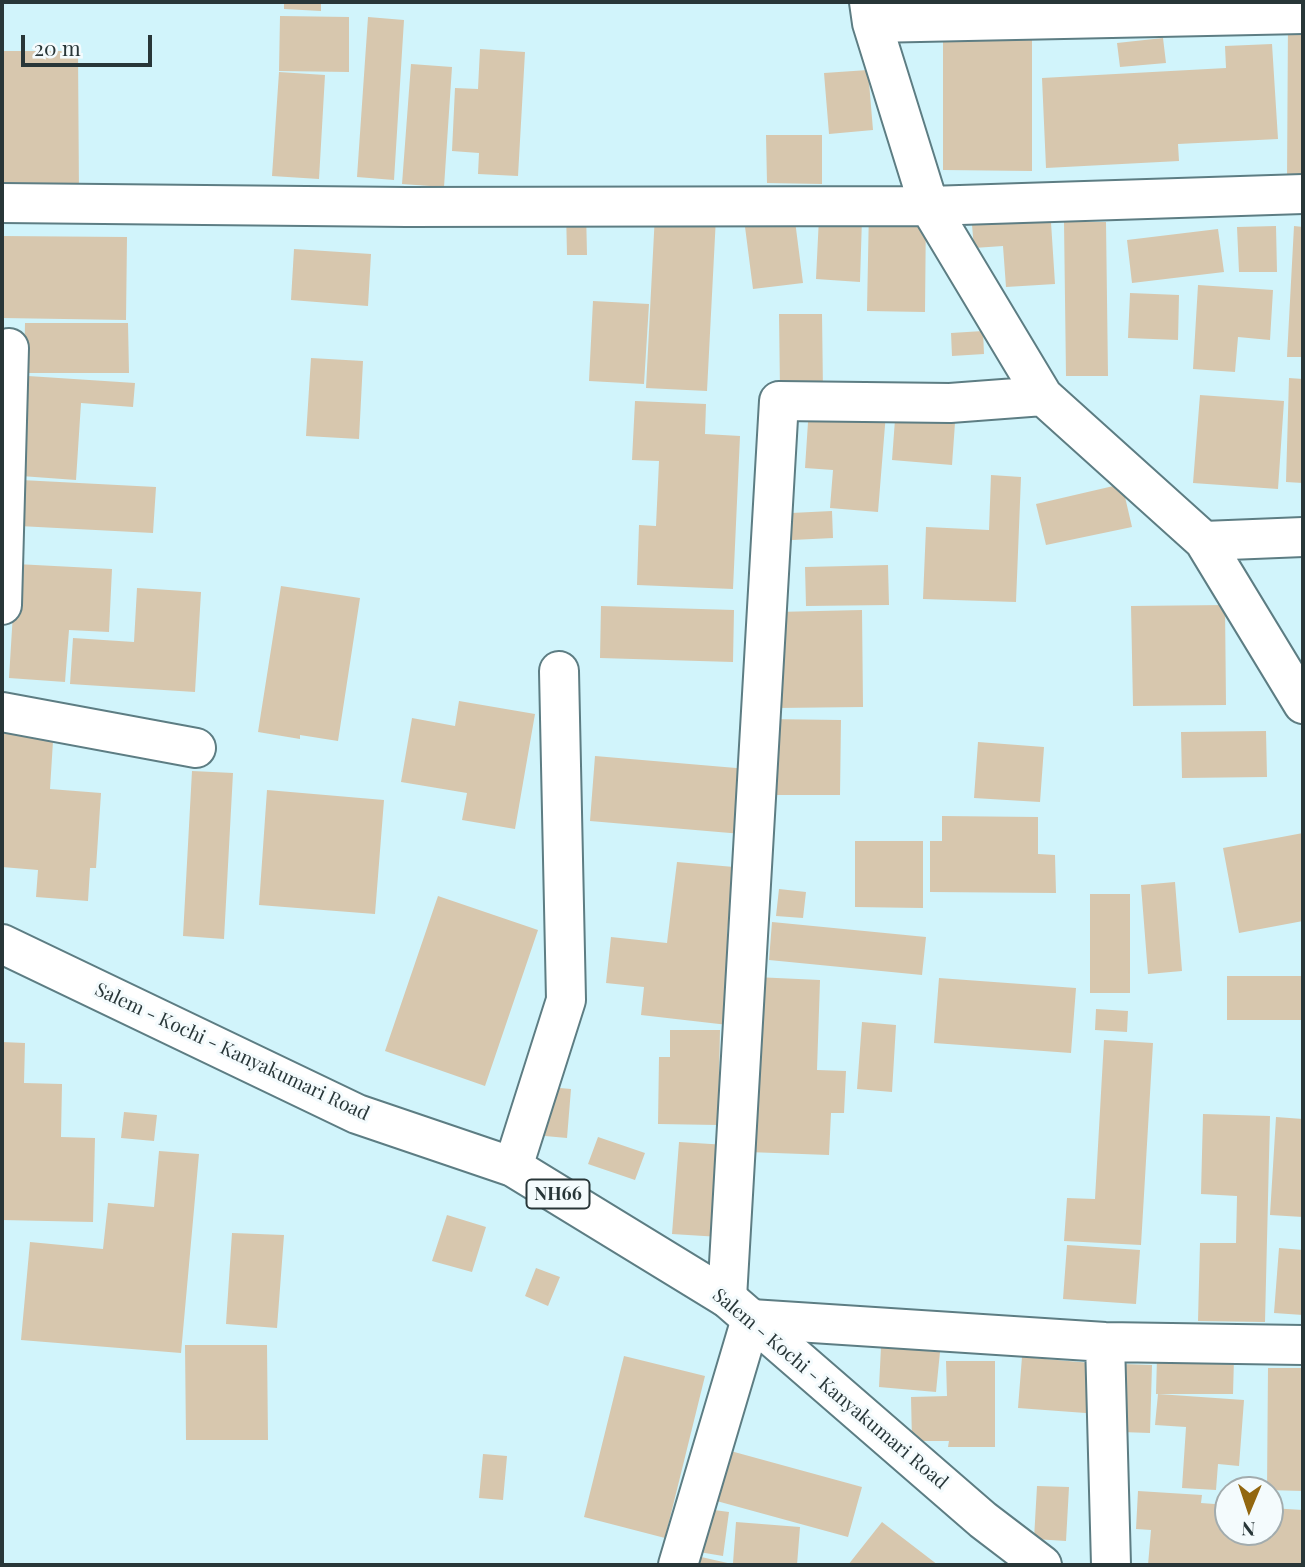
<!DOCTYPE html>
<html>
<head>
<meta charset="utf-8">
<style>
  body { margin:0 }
  #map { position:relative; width:1305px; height:1567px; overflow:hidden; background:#d1f4fb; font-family:"Playfair Display",serif }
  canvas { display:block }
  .frame { position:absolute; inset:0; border:4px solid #283638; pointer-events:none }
  .north { position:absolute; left:1214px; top:1476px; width:70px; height:70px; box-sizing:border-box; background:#f4fbfd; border:2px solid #a2acae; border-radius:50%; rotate:182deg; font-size:19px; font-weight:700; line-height:28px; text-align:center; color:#283638 }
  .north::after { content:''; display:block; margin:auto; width:24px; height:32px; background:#926710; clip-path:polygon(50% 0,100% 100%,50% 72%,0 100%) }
  .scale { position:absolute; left:21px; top:35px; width:131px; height:32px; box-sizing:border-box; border:4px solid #283638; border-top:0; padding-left:9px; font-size:21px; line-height:24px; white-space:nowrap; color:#283638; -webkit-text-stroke:5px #f4fbfd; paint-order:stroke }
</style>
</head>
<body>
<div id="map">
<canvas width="1305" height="1567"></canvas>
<div class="frame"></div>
<div class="north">N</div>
<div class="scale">20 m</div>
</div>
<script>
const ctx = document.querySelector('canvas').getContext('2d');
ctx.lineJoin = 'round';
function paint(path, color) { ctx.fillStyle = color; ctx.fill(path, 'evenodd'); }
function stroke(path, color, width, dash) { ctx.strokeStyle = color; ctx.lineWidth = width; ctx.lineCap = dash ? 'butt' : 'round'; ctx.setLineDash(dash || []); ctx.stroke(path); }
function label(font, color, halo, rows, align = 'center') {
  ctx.font = font + ' "Playfair Display",serif'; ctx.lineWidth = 6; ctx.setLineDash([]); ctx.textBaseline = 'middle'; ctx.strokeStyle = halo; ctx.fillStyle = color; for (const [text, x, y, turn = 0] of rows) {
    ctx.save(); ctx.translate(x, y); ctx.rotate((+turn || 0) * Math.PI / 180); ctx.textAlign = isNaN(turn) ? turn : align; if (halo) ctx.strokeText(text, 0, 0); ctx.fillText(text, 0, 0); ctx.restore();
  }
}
paint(new Path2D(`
  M 284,2 L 321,2 L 321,11 L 284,9 Z
  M 280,16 L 349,17 L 349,72 L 279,71 Z
  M 368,17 L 404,20 L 394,180 L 357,177 Z
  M 1288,21 L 1303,21 L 1303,180 L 1287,180 Z
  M 943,35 L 1032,36 L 1032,171 L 943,170 Z
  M 1163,38 L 1166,63 L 1120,67 L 1117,43 Z
  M 1272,44 L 1278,139 L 1178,144 L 1179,161 L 1046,168 L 1042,78 L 1226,68 L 1225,46 Z
  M 480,49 L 525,52 L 518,176 L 478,174 L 479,153 L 452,151 L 455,88 L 478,89 Z
  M 2,51 L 78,51 L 79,195 L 2,195 Z
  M 411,64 L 452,67 L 444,187 L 402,184 Z
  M 868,70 L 873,130 L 829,134 L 824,73 Z
  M 279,72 L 325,75 L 319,179 L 272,176 Z
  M 766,135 L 822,135 L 822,184 L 767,183 Z
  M 1050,207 L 1055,284 L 1006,287 L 1003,246 L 974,248 L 971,213 Z
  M 869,208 L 926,208 L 925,312 L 867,311 Z
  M 566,210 L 586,210 L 587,255 L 567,255 Z
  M 794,213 L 803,283 L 753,289 L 744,219 Z
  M 655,214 L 716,217 L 707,391 L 646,388 Z
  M 819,217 L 862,218 L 860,282 L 816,279 Z
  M 1064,222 L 1106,222 L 1108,376 L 1066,376 Z
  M 1276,226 L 1277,272 L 1239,272 L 1237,227 Z
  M 1294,226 L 1303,227 L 1303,357 L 1287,357 Z
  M 1218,229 L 1224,272 L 1132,283 L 1127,240 Z
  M 2,236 L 127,237 L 126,320 L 2,318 Z
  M 294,249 L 371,254 L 368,306 L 291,300 Z
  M 1198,285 L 1273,290 L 1270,340 L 1238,337 L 1235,372 L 1193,369 Z
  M 1130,293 L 1179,295 L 1178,340 L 1128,338 Z
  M 593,301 L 649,304 L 644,384 L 589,381 Z
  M 779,314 L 822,314 L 823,392 L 780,392 Z
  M 25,323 L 128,323 L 129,373 L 24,373 Z
  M 983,331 L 984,354 L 952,356 L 951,333 Z
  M 311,358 L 363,361 L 359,439 L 306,436 Z
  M 28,376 L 135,383 L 133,407 L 81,403 L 76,480 L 21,476 Z
  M 1289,378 L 1303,379 L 1303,483 L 1286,482 Z
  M 1200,395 L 1284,401 L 1278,489 L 1193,483 Z
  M 635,401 L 706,404 L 705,434 L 740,436 L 733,589 L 637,585 L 639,525 L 656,526 L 659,461 L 632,460 Z
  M 896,406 L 956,409 L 952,465 L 892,460 Z
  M 809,407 L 886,413 L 878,512 L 830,508 L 833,470 L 805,468 Z
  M 991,475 L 1021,477 L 1016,602 L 923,599 L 926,527 L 989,530 Z
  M 21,480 L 156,487 L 153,533 L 19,526 Z
  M 1122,484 L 1132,527 L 1046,545 L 1036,504 Z
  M 832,511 L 833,538 L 792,540 L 791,513 Z
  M 16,564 L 112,569 L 109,632 L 69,630 L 65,682 L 9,678 Z
  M 888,565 L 889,605 L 806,606 L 805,567 Z
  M 281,586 L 360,598 L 338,741 L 300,735 L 300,739 L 258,732 Z
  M 137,588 L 201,592 L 195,692 L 70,684 L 73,638 L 134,642 Z
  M 1225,605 L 1226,705 L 1133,706 L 1131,606 Z
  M 601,606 L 734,610 L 733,662 L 600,658 Z
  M 862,610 L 863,707 L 777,708 L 776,612 Z
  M 459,701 L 535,714 L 515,829 L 462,820 L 467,793 L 401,782 L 412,718 L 455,726 Z
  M 766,719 L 841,720 L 840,795 L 765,795 Z
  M 3,721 L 54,725 L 50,789 L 101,793 L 96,868 L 90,868 L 88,901 L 36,897 L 38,870 L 2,867 Z
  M 1266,731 L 1267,777 L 1182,778 L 1181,732 Z
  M 978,742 L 1044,747 L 1040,802 L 974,798 Z
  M 595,756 L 748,769 L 742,834 L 590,821 Z
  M 192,771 L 233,773 L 224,939 L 183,936 Z
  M 267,790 L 384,800 L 375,914 L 259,905 Z
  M 942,816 L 1038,817 L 1038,854 L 1055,855 L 1056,893 L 930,892 L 930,841 L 942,841 Z
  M 1303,833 L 1303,921 L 1239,933 L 1223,848 Z
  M 855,841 L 923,841 L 923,908 L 855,907 Z
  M 677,862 L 734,867 L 727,934 L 738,936 L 728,1025 L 641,1015 L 644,987 L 606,983 L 611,937 L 667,943 Z
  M 1175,882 L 1182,971 L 1148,974 L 1141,885 Z
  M 779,889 L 806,892 L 803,918 L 776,916 Z
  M 1090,894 L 1130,894 L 1130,993 L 1090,993 Z
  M 438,896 L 538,930 L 485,1086 L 385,1051 Z
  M 772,922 L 926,937 L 922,975 L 769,960 Z
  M 1227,976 L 1303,976 L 1303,1020 L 1227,1020 Z
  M 755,977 L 820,980 L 817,1070 L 846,1071 L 844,1113 L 831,1113 L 829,1155 L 748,1152 Z
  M 939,978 L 1076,988 L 1071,1053 L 934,1043 Z
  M 1096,1009 L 1128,1011 L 1127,1032 L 1095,1030 Z
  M 862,1022 L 896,1025 L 892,1092 L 857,1089 Z
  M 670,1030 L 720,1030 L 718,1125 L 658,1124 L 659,1057 L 670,1057 Z
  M 1104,1040 L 1153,1043 L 1141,1245 L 1064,1241 L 1067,1198 L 1095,1199 Z
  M 2,1042 L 25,1043 L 24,1083 L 62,1084 L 61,1137 L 95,1138 L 93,1222 L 2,1220 Z
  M 549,1087 L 571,1089 L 567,1138 L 545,1136 Z
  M 124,1112 L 157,1115 L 154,1141 L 121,1138 Z
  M 1203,1114 L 1270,1116 L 1265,1322 L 1198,1321 L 1200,1243 L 1236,1243 L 1237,1196 L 1201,1194 Z
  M 1276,1117 L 1303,1119 L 1303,1217 L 1270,1215 Z
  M 598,1137 L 645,1153 L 635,1180 L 588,1164 Z
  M 679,1142 L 727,1145 L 720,1237 L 672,1234 Z
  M 159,1151 L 199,1154 L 181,1353 L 21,1340 L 30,1242 L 103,1249 L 108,1203 L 154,1207 Z
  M 447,1215 L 486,1227 L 472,1272 L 432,1261 Z
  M 232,1233 L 284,1235 L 277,1328 L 226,1324 Z
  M 1067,1245 L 1140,1250 L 1136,1304 L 1063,1299 Z
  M 1279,1248 L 1303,1250 L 1303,1315 L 1274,1313 Z
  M 536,1268 L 560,1277 L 548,1306 L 525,1296 Z
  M 185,1345 L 267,1345 L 268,1440 L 186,1440 Z
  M 881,1347 L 940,1352 L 936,1392 L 879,1387 Z
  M 624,1356 L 705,1376 L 665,1538 L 584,1517 Z
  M 1022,1357 L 1103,1364 L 1099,1414 L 1018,1408 Z
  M 1157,1357 L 1234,1358 L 1233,1394 L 1156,1394 Z
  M 946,1361 L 995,1361 L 995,1447 L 948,1447 L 949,1441 L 912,1441 L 911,1397 L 947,1396 Z
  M 1122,1364 L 1152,1365 L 1150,1433 L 1121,1432 Z
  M 1268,1368 L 1303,1368 L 1303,1491 L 1267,1490 Z
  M 1158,1394 L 1244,1400 L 1239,1466 L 1218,1464 L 1216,1490 L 1182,1488 L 1186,1427 L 1155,1425 Z
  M 727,1450 L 862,1487 L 848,1537 L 713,1500 Z
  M 483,1454 L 507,1456 L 503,1500 L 479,1498 Z
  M 1037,1486 L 1069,1487 L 1066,1541 L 1034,1539 Z
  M 1138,1491 L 1202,1495 L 1201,1503 L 1228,1505 L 1228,1532 L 1270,1532 L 1270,1508 L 1303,1510 L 1303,1565 L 1148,1565 L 1151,1530 L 1136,1529 Z
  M 699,1508 L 729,1512 L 723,1556 L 693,1551 Z
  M 736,1522 L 800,1527 L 797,1565 L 733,1563 Z
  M 882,1522 L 938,1565 L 848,1565 Z
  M 688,1554 L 732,1564 L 732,1565 L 686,1565 Z`), '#d7c7ae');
const minor = new Path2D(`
  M 869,2 L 872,23 L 929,206 L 1043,396 L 1204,541 L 1303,704
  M 872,23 L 1303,14
  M 2,203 L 407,207 L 929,206 L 1303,194
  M 1204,541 L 1303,537
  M 2,605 L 9,348
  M 2,712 L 196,748
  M 513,1167 L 566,1000 L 559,671
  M 727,1298 L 779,401 L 950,403 L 1043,396
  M 1105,1342 L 1111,1565
  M 678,1565 L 751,1319 L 1105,1342 L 1303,1345`);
const highway = new Path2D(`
  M 2,944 L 357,1114 L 513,1167 L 727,1298 L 983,1520 L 1042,1565`);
stroke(minor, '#5d7d83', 42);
stroke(highway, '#5d7d83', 42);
stroke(minor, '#fff', 38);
stroke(highway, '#fff', 38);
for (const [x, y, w] of [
  [558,1194,63]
]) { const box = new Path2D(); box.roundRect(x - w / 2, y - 14.5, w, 29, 5); ctx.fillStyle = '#f4fbfd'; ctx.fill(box); stroke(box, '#283638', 2); }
label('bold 18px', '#283638', null, [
  ["NH66",558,1194]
]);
label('19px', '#283638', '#f4fbfd', [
  ["Salem - Kochi - Kanyakumari Road",232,1052,25],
  ["Salem - Kochi - Kanyakumari Road",830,1389,40]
]);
</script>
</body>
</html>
